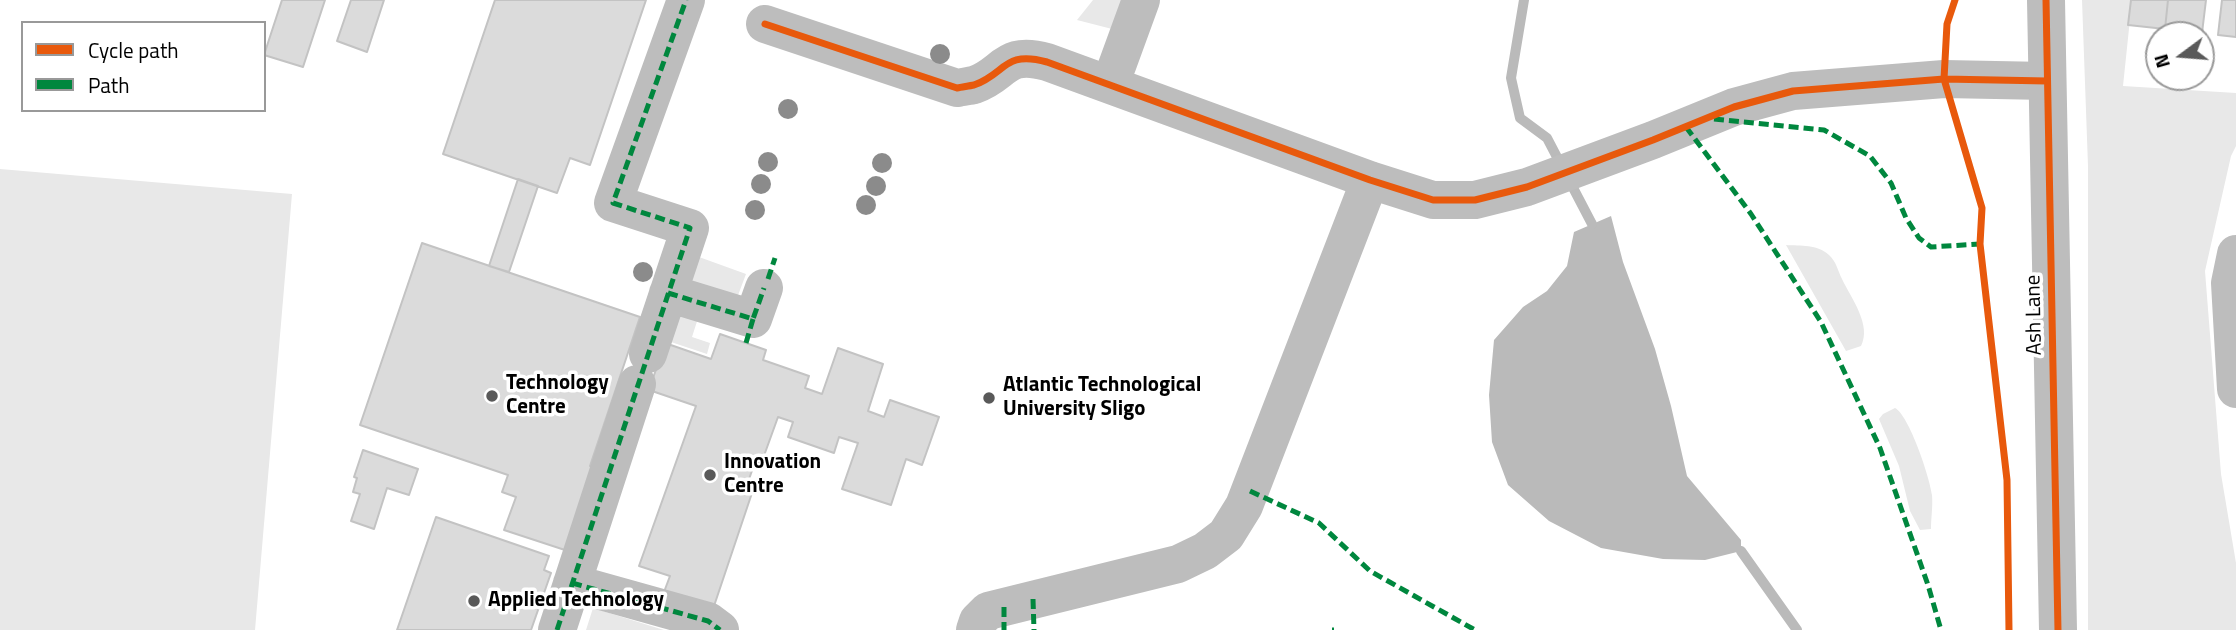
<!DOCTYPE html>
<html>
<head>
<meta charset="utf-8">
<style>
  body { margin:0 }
  #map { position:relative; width:2236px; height:630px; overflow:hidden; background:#fff; font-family:"Titillium Web",sans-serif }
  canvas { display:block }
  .legend { position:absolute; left:21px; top:21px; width:245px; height:91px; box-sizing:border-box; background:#fff; border:2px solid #999; margin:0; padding:9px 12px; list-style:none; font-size:21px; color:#000 }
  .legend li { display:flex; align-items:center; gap:14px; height:35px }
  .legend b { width:35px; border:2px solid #999 }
  .north { position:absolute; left:2145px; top:21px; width:70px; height:70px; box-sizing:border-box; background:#fff; border:2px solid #999; border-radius:50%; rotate:254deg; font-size:19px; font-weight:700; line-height:28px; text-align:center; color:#000 }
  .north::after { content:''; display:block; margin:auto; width:24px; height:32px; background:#595959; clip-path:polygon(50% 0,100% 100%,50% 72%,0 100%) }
</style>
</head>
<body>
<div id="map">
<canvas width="2236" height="630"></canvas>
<ul class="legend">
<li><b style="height:9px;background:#e8590c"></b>Cycle path</li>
<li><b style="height:9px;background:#00873e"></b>Path</li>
</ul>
<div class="north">N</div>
</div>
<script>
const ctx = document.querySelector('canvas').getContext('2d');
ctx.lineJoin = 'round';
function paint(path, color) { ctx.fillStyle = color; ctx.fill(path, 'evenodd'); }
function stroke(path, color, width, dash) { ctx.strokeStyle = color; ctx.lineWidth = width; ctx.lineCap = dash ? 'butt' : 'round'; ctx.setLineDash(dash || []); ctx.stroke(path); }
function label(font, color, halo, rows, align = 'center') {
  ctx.font = font + ' "Titillium Web",sans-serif'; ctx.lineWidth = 7; ctx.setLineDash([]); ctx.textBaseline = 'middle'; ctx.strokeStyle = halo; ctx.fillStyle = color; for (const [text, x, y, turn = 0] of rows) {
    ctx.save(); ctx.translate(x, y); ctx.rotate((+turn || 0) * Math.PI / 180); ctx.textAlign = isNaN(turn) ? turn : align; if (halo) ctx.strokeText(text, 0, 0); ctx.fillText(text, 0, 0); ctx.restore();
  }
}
paint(new Path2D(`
  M 1093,0 L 1125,0 L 1116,30 L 1077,20 Z
  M 2082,0 L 2132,0 L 2123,86 L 2236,93 L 2236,146 L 2231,156 L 2205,271 L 2221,474 L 2236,563 L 2236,630 L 2088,630 L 2088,166 Z
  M 0,169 L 292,194 L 255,630 L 0,630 Z
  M 1786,245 C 1801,246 1817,244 1829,255 C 1836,261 1838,271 1842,279 C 1851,298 1872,325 1861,346 L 1846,351 Z
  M 688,253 L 746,274 L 734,306 L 678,286 Z
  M 672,299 L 701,309 L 692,337 L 710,343 L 707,354 L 659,338 Z
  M 1895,408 C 1909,415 1930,478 1932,495 C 1933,506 1931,518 1931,529 L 1920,530 L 1910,511 L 1899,466 L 1879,419 L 1883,414 Z
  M 593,608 L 664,630 L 586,630 Z`), '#e8e8e8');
paint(new Path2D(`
  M 1611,216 L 1623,262 L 1655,349 L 1671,406 L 1687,476 L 1741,540 L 1741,551 L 1705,560 L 1663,559 L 1601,548 L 1549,521 L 1508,485 L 1492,442 L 1489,395 L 1494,340 L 1523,307 L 1547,291 L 1567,266 L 1574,232 Z`), '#bababa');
stroke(new Path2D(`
  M 1524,0 L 1511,78 L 1520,118 L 1547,138 L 1592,224
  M 1741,551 L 1797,630`), '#bababa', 10);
const building = new Path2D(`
  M 282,0 L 325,0 L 303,67 L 264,55 Z
  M 351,0 L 384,0 L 367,52 L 337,41 Z
  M 495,0 L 646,0 L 590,165 L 570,158 L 557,193 L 443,154 Z
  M 2131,0 L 2168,0 L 2165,29 L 2128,25 Z
  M 2168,0 L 2206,0 L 2202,33 L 2165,29 Z
  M 2222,0 L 2236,0 L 2236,37 L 2218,35 Z
  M 518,179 L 538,186 L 509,272 L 489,266 Z
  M 422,243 L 640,317 L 590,466 L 599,469 L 571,552 L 504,530 L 516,497 L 502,492 L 508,475 L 360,425 Z
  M 720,334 L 766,350 L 763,360 L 809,376 L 805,388 L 822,394 L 838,348 L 883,364 L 868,411 L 884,417 L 890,400 L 939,417 L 922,465 L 906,459 L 891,505 L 842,489 L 858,443 L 839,437 L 834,453 L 788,437 L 793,422 L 778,417 L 761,464 L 755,462 L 747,485 L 754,487 L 713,609 L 664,592 L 670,576 L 639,566 L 696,406 L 649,390 L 665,343 L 711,359 Z
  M 363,450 L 418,469 L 409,495 L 387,488 L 374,529 L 351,521 L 360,494 L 353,492 L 357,478 L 354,477 Z
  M 436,517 L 549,556 L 544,570 L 551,573 L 531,630 L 397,630 Z`);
paint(building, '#dbdbdb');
stroke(building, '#c3c3c3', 2);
stroke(new Path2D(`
  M 765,24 L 957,88 C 962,87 969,86 974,85 C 1006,74 1003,50 1047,62 L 1370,180 L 1433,200 L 1475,200 L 1527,187 L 1653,140 L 1734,107 L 1793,91 L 1944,79 L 2047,81
  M 1110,85 L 1141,0
  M 2236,254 L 2230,283 L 2236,389
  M 668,293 L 753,319 L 764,288
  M 648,354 L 690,228 L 613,203 L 686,0
  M 572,583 L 708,621 L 720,630
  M 557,630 L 637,384
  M 975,630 L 978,621 L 988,611 L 1178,564 L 1205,551 L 1226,535 L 1244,506 L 1370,180`), '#bdbdbd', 38);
stroke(new Path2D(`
  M 2046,0 L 2058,630`), '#bdbdbd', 38);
stroke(new Path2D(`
  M 1714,119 L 1824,130 L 1870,156 L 1891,183 L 1906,218 L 1919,238 L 1931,247 L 1980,244
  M 1686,127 L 1751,214 L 1821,322 L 1880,448 L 1928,585 L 1941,630
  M 768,279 L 775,258
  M 668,293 L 753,319 L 764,288
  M 746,343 L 753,319
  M 1250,491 L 1319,523 L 1370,571 L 1475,630
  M 572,583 L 708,621 L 720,630
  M 1033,599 L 1034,630
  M 1004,607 L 1004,630
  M 557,630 L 690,228 L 613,203 L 686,0
  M 1332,630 L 1334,630`), '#00873e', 5, [10, 5]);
stroke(new Path2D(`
  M 1955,0 L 1947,24 L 1944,79 L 1982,208 L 1980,244 L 2007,480 L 2009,630
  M 2046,0 L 2058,630
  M 765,24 L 957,88 C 962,87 969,86 974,85 C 1006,74 1003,50 1047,62 L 1370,180 L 1433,200 L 1475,200 L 1527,187 L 1653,140 L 1734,107 L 1793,91 L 1944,79 L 2047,81`), '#e8590c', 7);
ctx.fillStyle = '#8b8b8b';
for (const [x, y] of [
  [940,54],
  [788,109],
  [768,162],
  [882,163],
  [761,184],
  [876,186],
  [866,205],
  [755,210],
  [643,272]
]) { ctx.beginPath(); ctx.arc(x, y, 10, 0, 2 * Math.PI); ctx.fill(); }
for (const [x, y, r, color] of [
  [492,396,7,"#595959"],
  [989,398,7,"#595959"],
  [710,475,7,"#595959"],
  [474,601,7,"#595959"]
]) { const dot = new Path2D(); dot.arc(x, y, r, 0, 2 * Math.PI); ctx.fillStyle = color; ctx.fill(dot); stroke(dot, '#fff', 2.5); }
label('21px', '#000', '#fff', [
  ["Ash Lane",2035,315,-91]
]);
label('bold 21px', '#000', '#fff', [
  ["Technology",506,384],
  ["Centre",506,408],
  ["Atlantic Technological",1003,386],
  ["University Sligo",1003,410],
  ["Innovation",724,463],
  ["Centre",724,487],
  ["Applied Technology",488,601]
], 'left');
</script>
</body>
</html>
